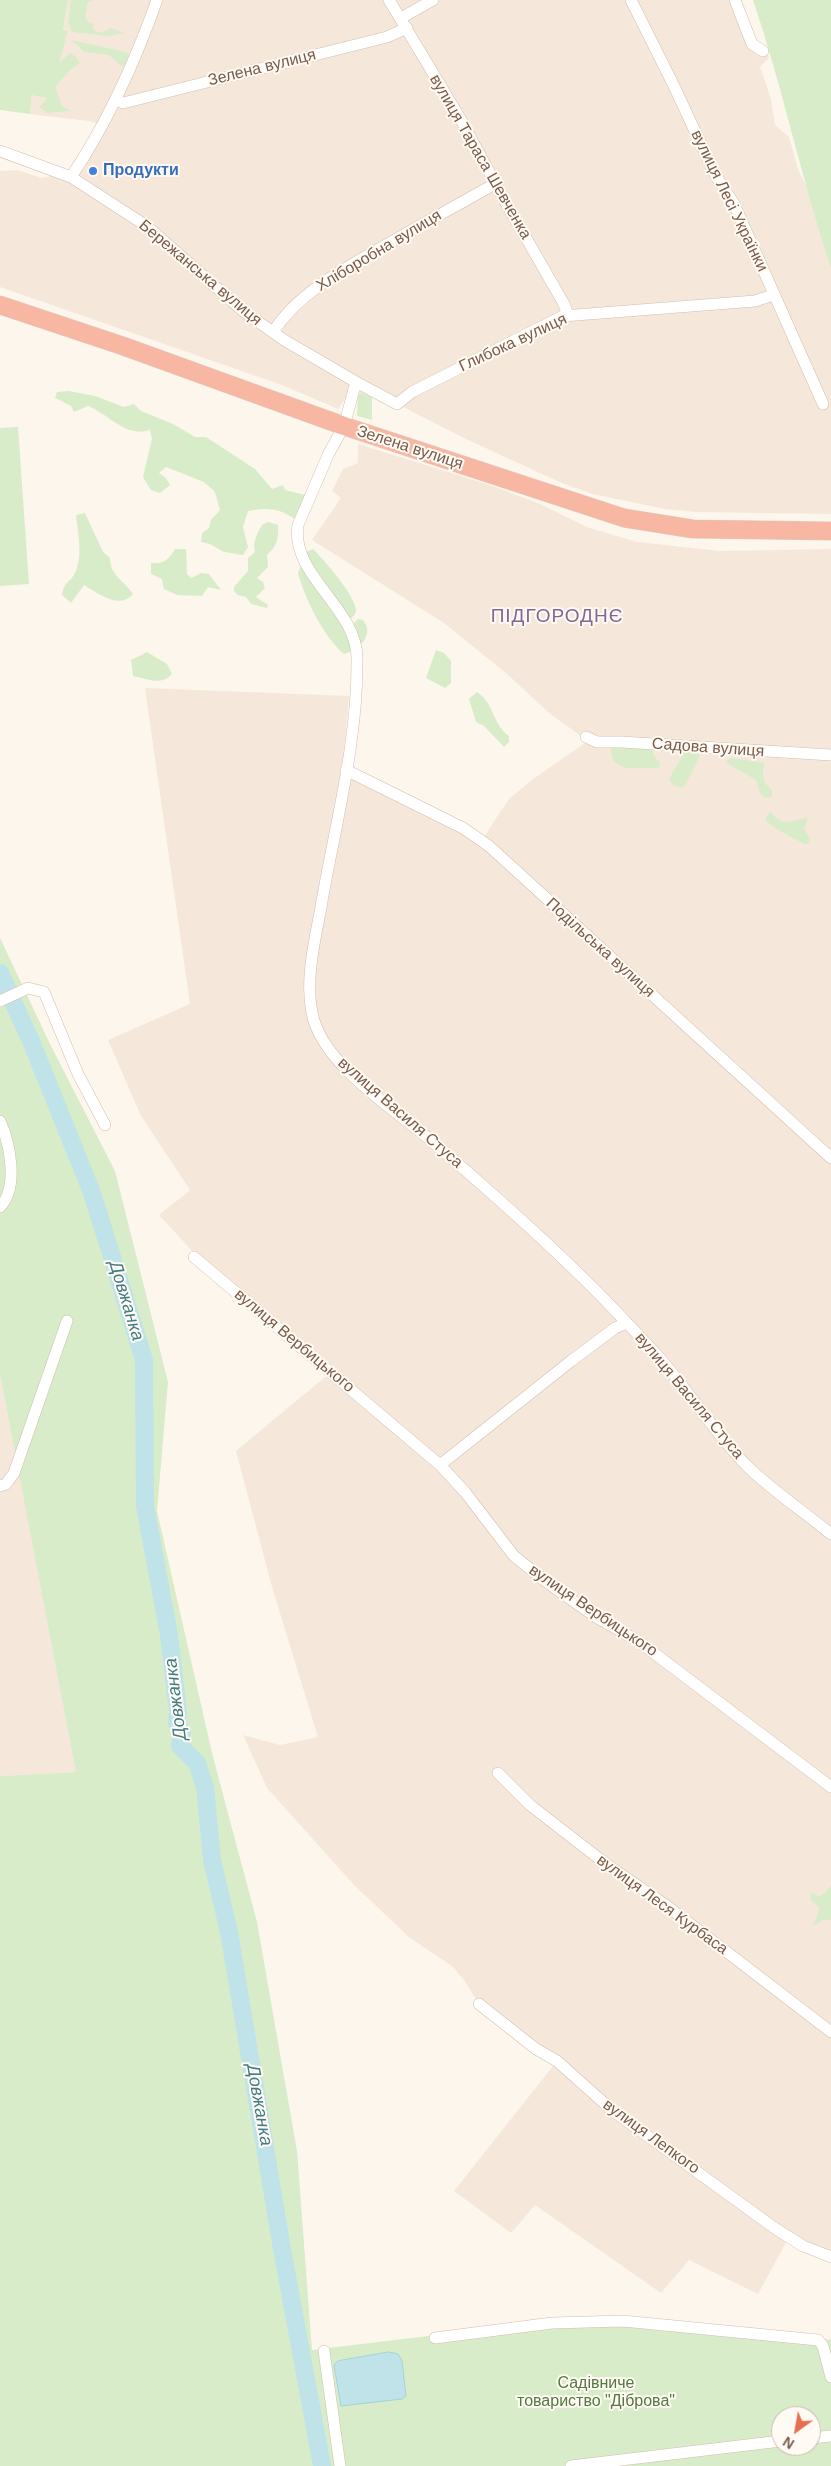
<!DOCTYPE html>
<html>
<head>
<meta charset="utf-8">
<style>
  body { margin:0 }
  #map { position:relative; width:831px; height:2466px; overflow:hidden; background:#fdf6ec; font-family:Helvetica,sans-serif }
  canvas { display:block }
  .north { position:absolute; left:771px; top:2406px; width:50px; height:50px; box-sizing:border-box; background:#fffaf3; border:1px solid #cabbb1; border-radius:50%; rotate:212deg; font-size:14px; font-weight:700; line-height:20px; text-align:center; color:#7a5c4d }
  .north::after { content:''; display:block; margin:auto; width:18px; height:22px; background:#e76f51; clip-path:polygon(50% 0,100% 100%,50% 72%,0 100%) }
</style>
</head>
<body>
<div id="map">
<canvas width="831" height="2466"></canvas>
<div class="north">N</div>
</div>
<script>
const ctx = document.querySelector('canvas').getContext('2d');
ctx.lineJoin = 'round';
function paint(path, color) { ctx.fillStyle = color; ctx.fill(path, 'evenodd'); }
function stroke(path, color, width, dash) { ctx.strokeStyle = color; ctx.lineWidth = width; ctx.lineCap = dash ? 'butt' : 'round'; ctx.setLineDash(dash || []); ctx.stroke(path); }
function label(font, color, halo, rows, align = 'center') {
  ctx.font = font + ' Helvetica,sans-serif'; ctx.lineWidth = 4; ctx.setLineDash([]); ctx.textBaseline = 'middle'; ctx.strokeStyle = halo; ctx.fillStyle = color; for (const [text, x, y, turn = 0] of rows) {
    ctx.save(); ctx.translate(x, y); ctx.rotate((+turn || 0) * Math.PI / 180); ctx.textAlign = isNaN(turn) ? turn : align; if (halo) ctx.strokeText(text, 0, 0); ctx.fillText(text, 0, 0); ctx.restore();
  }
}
paint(new Path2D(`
  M 68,0 L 735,0 L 752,44 L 765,48 L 769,58 L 760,67 L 771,99 L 775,125 L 789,137 L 799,172 L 816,204 L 831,221 L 831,514 L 697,512 L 665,509 L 593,494 L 564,484 L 466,439 L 356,383 L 338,409 L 282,385 L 0,287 L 0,171 L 18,170 L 41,178 L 48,177 L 55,170 L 71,176 L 103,125 L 89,121 L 30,114 L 32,95 L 49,67 L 56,69 L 68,31 L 63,30 Z
  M 358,444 L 490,485 L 540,504 L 587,527 L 637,542 L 721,551 L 831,549 L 831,2257 L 789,2237 L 758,2294 L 689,2260 L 661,2293 L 535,2205 L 511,2233 L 454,2191 L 557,2061 L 479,2004 L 464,1980 L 452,1966 L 410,1938 L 354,1885 L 267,1788 L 243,1735 L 280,1745 L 318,1737 L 272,1587 L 236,1451 L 330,1373 L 194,1253 L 159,1215 L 190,1190 L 141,1116 L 108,1040 L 190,1004 L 145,688 L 349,696 L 342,773 L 481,841 L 509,799 L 533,779 L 588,741 L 549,713 L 507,674 L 444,623 L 312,540 L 341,498 L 332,491 L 343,469 L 358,463 Z
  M 0,1375 L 77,1772 L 0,1776 Z`), '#f5e8da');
paint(new Path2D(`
  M 0,0 L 68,0 L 63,30 L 68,31 L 59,63 L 70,53 L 76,57 L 80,63 L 71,69 L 55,87 L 62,106 L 71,111 L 47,113 L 40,107 L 47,98 L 32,95 L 30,114 L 0,110 Z
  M 71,0 L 93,0 L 88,2 L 85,16 L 88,22 L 94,24 L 93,30 L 101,33 L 111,28 L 124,33 L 107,36 L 72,32 L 68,22 Z
  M 753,0 L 831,0 L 831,268 C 801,179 783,88 753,0 Z
  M 71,40 L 126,52 L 131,58 L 128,65 L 121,66 L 109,55 L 85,52 Z
  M 69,391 L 95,396 L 124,407 L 134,404 L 141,411 L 173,424 L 195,437 L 206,437 L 255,469 L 272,489 L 283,485 L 285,490 L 305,495 L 296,520 C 280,508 267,507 248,511 L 243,527 L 248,547 L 243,555 L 224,552 L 210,544 L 201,542 L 202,533 L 209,528 L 211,520 L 220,510 L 215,492 L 204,482 L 166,467 L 159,473 L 166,478 L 170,485 L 160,493 L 151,490 L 143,477 L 152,439 L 150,430 C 126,438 110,415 88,406 L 74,412 L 71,406 L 55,398 L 57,392 Z
  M 361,392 L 372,397 L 372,420 L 357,416 L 358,395 Z
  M 18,427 L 29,584 L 0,586 L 0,428 Z
  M 85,513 L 103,552 L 110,558 C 110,576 125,581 133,594 C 119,610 99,594 84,585 L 71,603 L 62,595 C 64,581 70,583 75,573 C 83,556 78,533 76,515 Z
  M 268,522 L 278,525 C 279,538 277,546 267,555 L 268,567 L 257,578 L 263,582 L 265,588 L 256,597 L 268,605 L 267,608 L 251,604 L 246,597 L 238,595 L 234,591 L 234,587 L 248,571 L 248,558 L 255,552 C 252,542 257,534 262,525 Z
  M 175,549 L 186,549 L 187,574 L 191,578 L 201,573 L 209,574 L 221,590 L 208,587 L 202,596 L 177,595 L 164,589 L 162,579 L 151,574 L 151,563 C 165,564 168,560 175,549 Z
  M 313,549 C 324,560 355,595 356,610 C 356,614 353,617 350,619 L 353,624 L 358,619 L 363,620 C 375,635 359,650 344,654 C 323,636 305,599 298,573 L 306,552 Z
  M 436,650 L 444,653 L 451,661 L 451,683 L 445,688 L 426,678 Z
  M 147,652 L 167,664 L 172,674 C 161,686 148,679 133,676 L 131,660 Z
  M 477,692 C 494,703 493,725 509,736 L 509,742 L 504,747 L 484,726 L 476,722 L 469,699 Z
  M 613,741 L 651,746 L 654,756 L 660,763 L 659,768 L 625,768 L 613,761 L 611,749 Z
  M 689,750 L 700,755 L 686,784 L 682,788 L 673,785 L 669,779 L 684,753 Z
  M 732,758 L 765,763 C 761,774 763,783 772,790 L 772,797 L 765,798 L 760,793 L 756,780 L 730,765 L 726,761 Z
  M 770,811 C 783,829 792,819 808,818 L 804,828 L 810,839 L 808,844 L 804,844 C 793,838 773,828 765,820 Z
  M 0,938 L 50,1044 L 115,1171 L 168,1382 L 157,1511 L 212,1753 L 257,1922 L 297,2151 L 312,2350 L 552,2321 L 625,2319 L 831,2340 L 831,2466 L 0,2466 L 0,1776 L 76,1772 L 0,1375 ZM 781,2416 L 811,2416 L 811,2446 L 781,2446 Z
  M 831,1886 L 831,1920 L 823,1920 L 813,1926 L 820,1908 L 810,1899 L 812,1892 L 819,1897 L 825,1893 Z`), '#d8ecc9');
const water = new Path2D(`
  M 389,2352 L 398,2354 L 402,2361 L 406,2396 L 402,2399 L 341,2406 L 334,2365 L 338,2361 Z`);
paint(water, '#bfe3e8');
stroke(water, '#a5d3da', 1);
stroke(new Path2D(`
  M 0,973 L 31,1041 L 92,1193 L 144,1360 L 145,1506 L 169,1635 L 178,1712 L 177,1723 L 182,1732 L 180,1746 L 197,1763 L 205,1787 L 212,1860 L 229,1932 L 282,2249 L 322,2466`), '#bfe3e8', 18);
const minor = new Path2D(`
  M 389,0 L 460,118 L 506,203 L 564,304 L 568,315
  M 631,0 L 673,84 L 716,176 L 734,204 L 823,404
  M 735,0 L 752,44 L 763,51
  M 401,18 L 433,0
  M 116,100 L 123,103 L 387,37 L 407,28
  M 0,151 L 71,177 L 148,227 L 243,311 L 284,340 L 356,382 L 344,426 L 329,453 L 298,525 C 290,575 357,608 357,658 C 358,742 335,825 321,907 C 315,940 305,979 312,1013 C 322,1065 396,1110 434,1143 C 500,1200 567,1259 627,1323 C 641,1338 656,1353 669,1369 C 696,1402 718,1437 748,1467 C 773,1491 804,1512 831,1534
  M 71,177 C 108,122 135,62 157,0
  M 273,332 C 300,290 350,266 393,241 C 427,221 462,203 496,183
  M 356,382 L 397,404 L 412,392 L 563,316 L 755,301 L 773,295
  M 586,737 L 597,742 L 621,742 L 831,755
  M 346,770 L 463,828 L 489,846 L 831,1158
  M 0,1001 L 28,988 L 44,992 L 78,1074 L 105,1125
  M 0,1121 C 10,1144 19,1187 0,1207
  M 194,1257 L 440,1465 L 465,1492 L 514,1556 L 545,1581 L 596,1617 L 638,1641 L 831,1787
  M 440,1465 L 571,1361 L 615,1328 L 627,1323
  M 0,1486 L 6,1484 L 14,1473 L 67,1321
  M 498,1773 L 530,1805 L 606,1864 L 667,1906 L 831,2032
  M 479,2004 L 536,2049 L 557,2061 L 613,2111 L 776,2229 L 803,2246 L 831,2257
  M 435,2338 L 552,2323 L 623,2321 L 818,2340 L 823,2346 L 831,2377
  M 324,2351 L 340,2466
  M 811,2438 L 831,2436
  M 571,2466 L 781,2441`);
const highway = new Path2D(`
  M 0,305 L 123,346 L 344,426 L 624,518 L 693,529 L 831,531`);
stroke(minor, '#d1beb0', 12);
stroke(highway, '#dad1cd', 19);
stroke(minor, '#fff', 11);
stroke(highway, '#f7b7a3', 18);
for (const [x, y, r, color] of [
  [93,171,5,"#3f7fe0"]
]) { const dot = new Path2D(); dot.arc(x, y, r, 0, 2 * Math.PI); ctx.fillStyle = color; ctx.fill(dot); stroke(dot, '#fffaf3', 2); }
label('16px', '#7a5c4d', '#fffaf3', [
  ["Зелена вулиця",262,68,-14],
  ["вулиця Тараса Шевченка",480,157,60],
  ["вулиця Лесі Українки",729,201,64],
  ["Хліборобна вулиця",379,251,-31],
  ["Бережанська вулиця",200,273,40],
  ["Глибока вулиця",513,343,-25],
  ["Зелена вулиця",410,448,18],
  ["Садова вулиця",708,748,4],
  ["Подільська вулиця",600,948,42],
  ["вулиця Василя Стуса",400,1113,41],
  ["вулиця Вербицького",294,1341,40],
  ["вулиця Василя Стуса",689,1396,50],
  ["вулиця Вербицького",593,1611,34],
  ["вулиця Леся Курбаса",662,1905,36],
  ["вулиця Лепкого",651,2137,36]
]);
label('bold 16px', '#366cbe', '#fffaf3', [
  ["Продукти",103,171]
], 'left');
label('16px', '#537a41', '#fffaf3', [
  ["Садівниче",596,2384],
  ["товариство \"Діброва\"",596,2402]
]);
label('italic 18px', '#437c86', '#fffaf3', [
  ["Довжанка",126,1301,73],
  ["Довжанка",176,1699,-97],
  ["Довжанка",259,2105,80]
]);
ctx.letterSpacing = '1px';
label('19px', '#846695', '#fffaf3', [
  ["ПІДГОРОДНЄ",557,617]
]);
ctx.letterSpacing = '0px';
</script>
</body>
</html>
